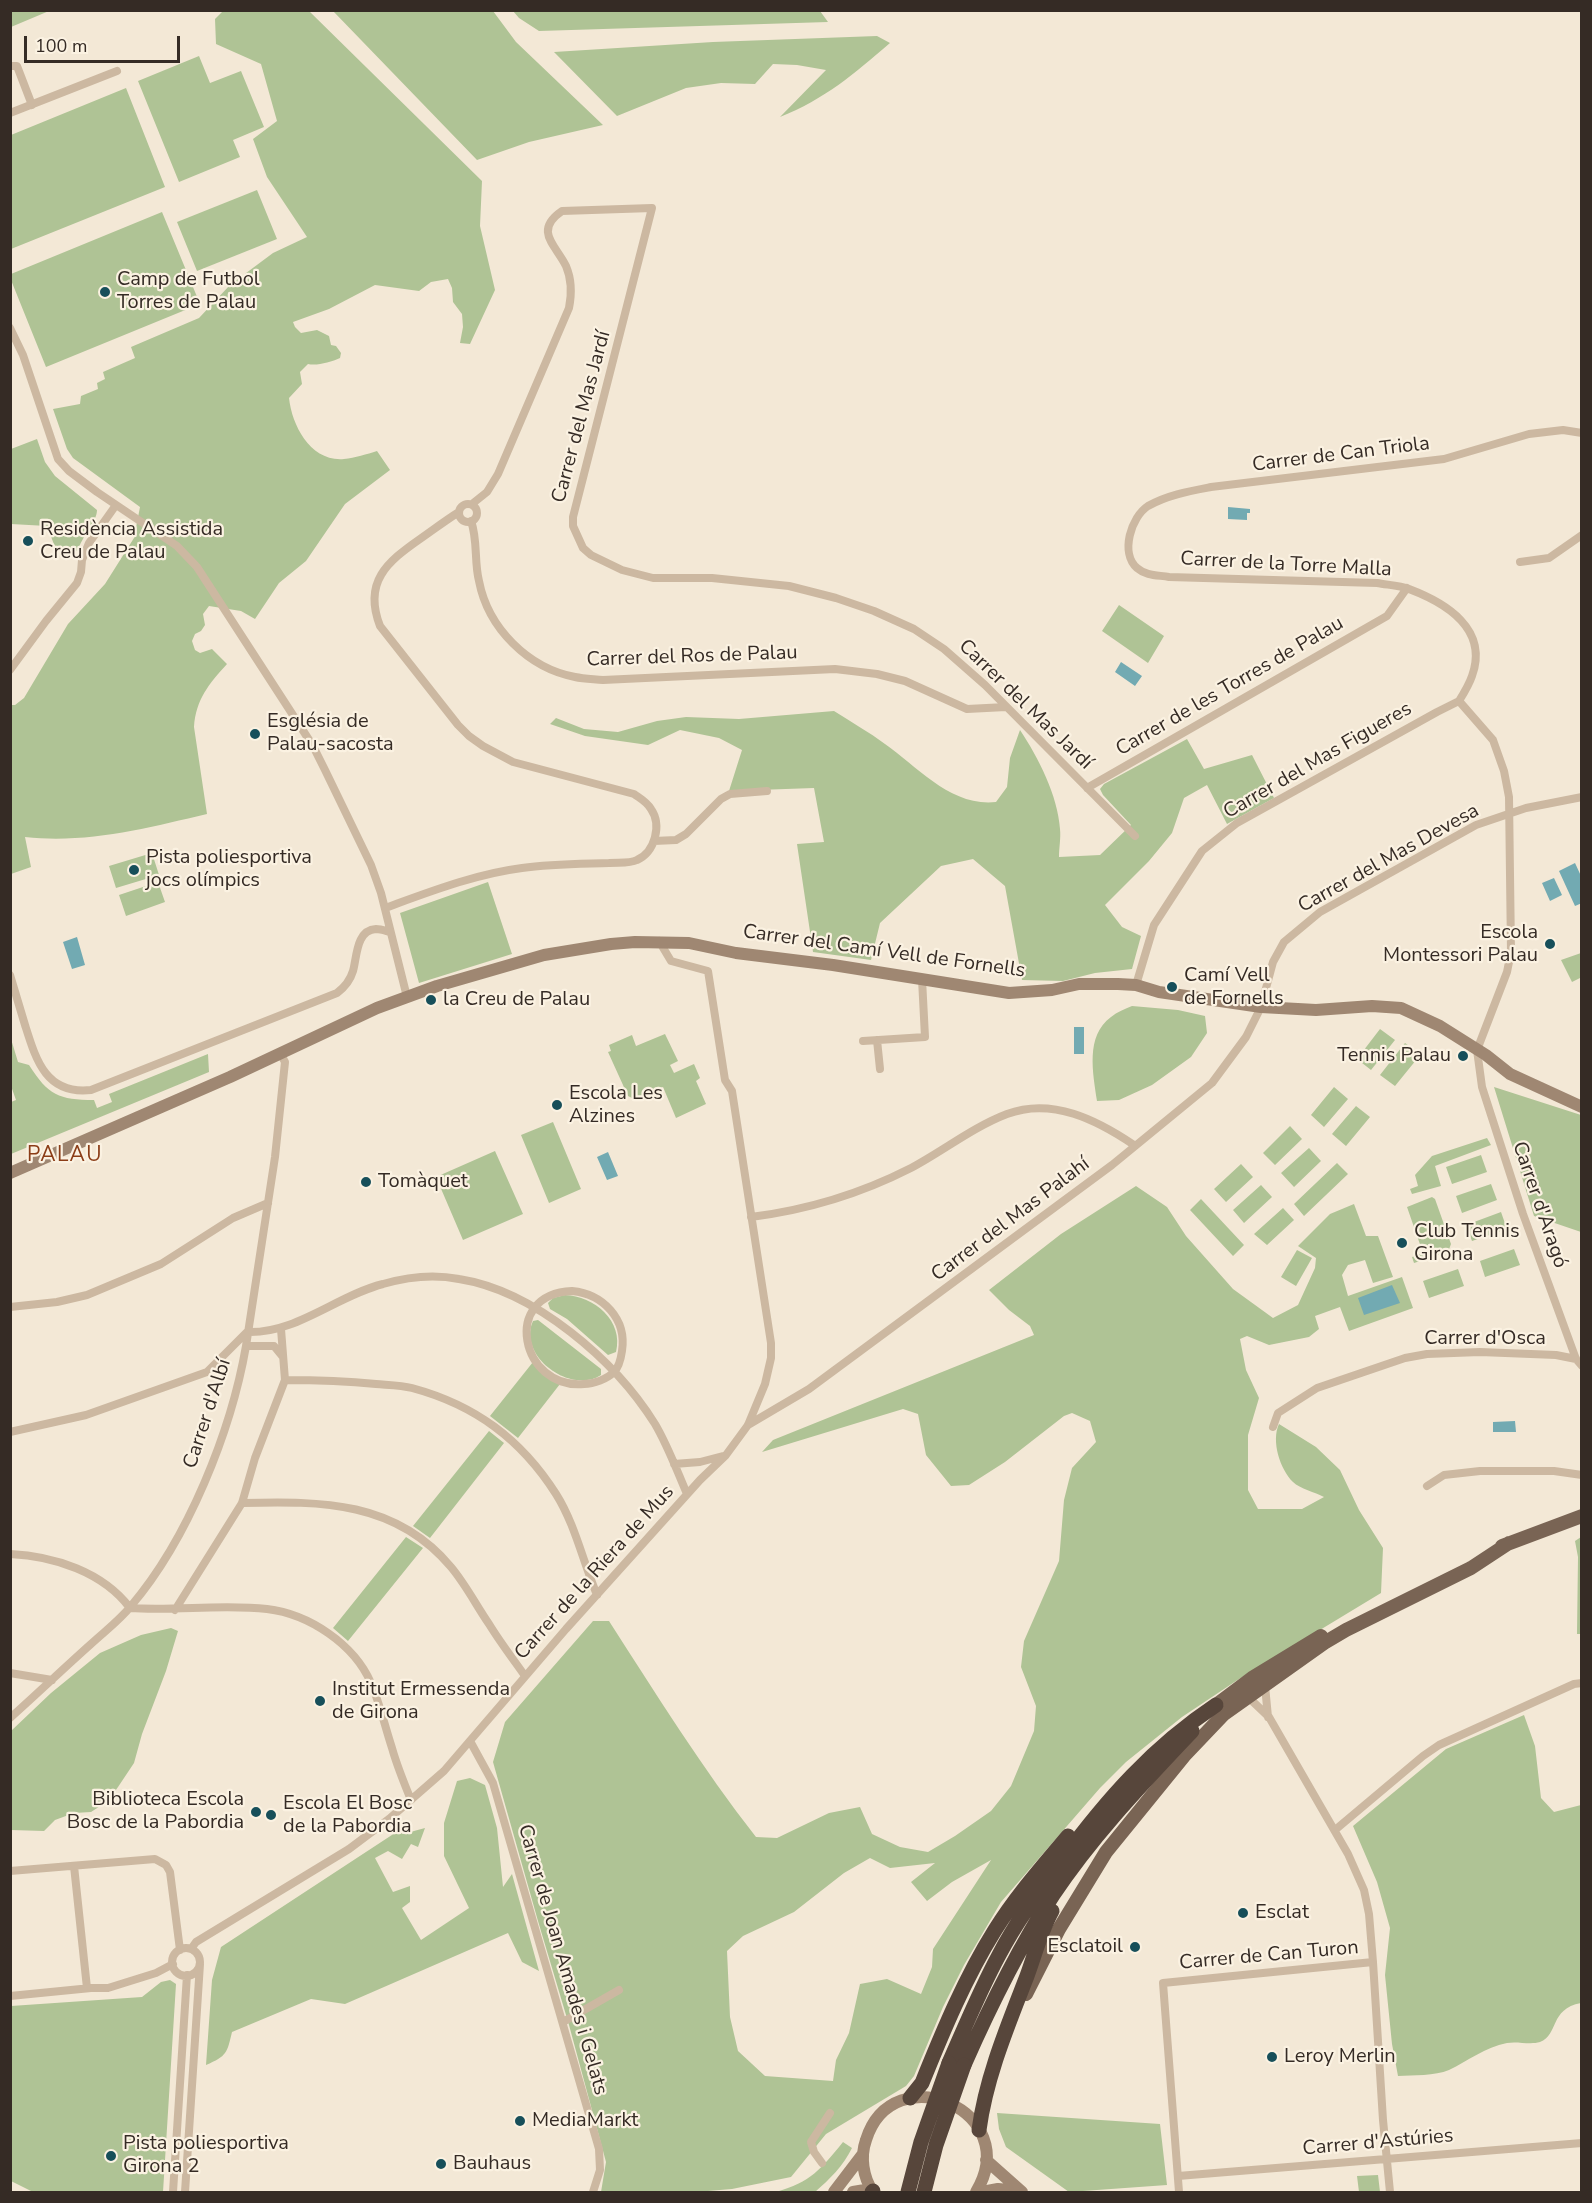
<!DOCTYPE html>
<html>
<head>
<meta charset="utf-8">
<style>
  body { margin:0 }
  #map { position:relative; width:1592px; height:2203px; overflow:hidden; background:#f3e8d6; font-family:"Nunito Sans",sans-serif }
  canvas { display:block }
  .frame { position:absolute; inset:0; border:12px solid #352b25; pointer-events:none }
  .scale { position:absolute; left:24px; top:36px; width:156px; height:27px; box-sizing:border-box; border:3px solid #352b25; border-top:0; padding-left:8px; font-size:18px; line-height:21px; white-space:nowrap; color:#352b25; -webkit-text-stroke:4px #fbf2e2; paint-order:stroke }
</style>
</head>
<body>
<div id="map">
<canvas width="1592" height="2203"></canvas>
<div class="frame"></div>
<div class="scale">100 m</div>
</div>
<script>
const ctx = document.querySelector('canvas').getContext('2d');
ctx.lineJoin = 'round';
function paint(path, color) { ctx.fillStyle = color; ctx.fill(path, 'evenodd'); }
function stroke(path, color, width, dash) { ctx.strokeStyle = color; ctx.lineWidth = width; ctx.lineCap = dash ? 'butt' : 'round'; ctx.setLineDash(dash || []); ctx.stroke(path); }
function label(font, color, halo, rows, align = 'center') {
  ctx.font = font + ' "Nunito Sans",sans-serif'; ctx.lineWidth = 4.5; ctx.setLineDash([]); ctx.textBaseline = 'middle'; ctx.strokeStyle = halo; ctx.fillStyle = color; for (const [text, x, y, turn = 0] of rows) {
    ctx.save(); ctx.translate(x, y); ctx.rotate((+turn || 0) * Math.PI / 180); ctx.textAlign = isNaN(turn) ? turn : align; if (halo) ctx.strokeText(text, 0, 0); ctx.fillText(text, 0, 0); ctx.restore();
  }
}
paint(new Path2D(`
  M 11,10 L 49,10 L 49,11 L 11,27 Z
  M 223,11 L 309,11 L 482,181 L 480,226 L 495,290 L 470,344 L 460,343 L 463,327 L 462,314 L 453,302 L 452,288 L 448,279 L 431,282 L 419,291 L 375,285 L 329,309 L 293,322 L 295,327 L 301,333 L 317,330 L 329,336 L 331,345 L 336,346 L 341,353 L 340,358 C 331,362 317,366 308,364 L 300,372 L 302,384 L 289,398 C 292,426 311,462 344,459 C 355,458 367,454 377,451 L 390,470 L 345,504 L 306,561 L 279,583 L 255,619 L 241,611 L 209,606 L 203,614 L 205,625 L 201,631 L 195,634 L 192,641 L 195,650 L 200,653 L 212,649 L 227,664 C 209,684 196,699 194,727 L 207,814 C 147,828 87,844 25,837 L 31,867 L 11,874 L 11,705 L 15,705 L 24,698 L 68,624 L 105,584 L 134,538 L 140,507 L 73,458 L 67,449 L 53,409 L 80,404 L 81,396 L 98,389 L 97,383 L 105,379 L 103,372 L 135,358 L 131,347 L 199,318 L 230,285 L 273,253 L 307,237 L 267,177 L 253,139 L 277,121 L 261,64 L 216,44 L 215,19 Z
  M 333,11 L 493,11 L 516,42 L 603,125 L 529,142 L 477,160 Z
  M 820,11 L 828,22 L 539,31 L 519,18 L 513,11 Z
  M 877,36 L 890,43 C 854,74 825,99 780,117 L 826,70 L 797,65 L 773,64 L 755,84 L 721,83 L 686,88 L 617,116 L 554,52 L 713,42 Z
  M 199,56 L 210,83 L 241,71 L 264,127 L 233,140 L 240,157 L 179,182 L 138,81 Z
  M 126,88 L 165,187 L 11,249 L 11,135 Z
  M 257,190 L 277,239 L 197,271 L 177,222 Z
  M 162,212 L 200,304 L 46,367 L 11,280 L 11,274 Z
  M 37,439 L 45,462 L 55,476 L 97,510 C 97,522 81,537 78,551 L 55,547 L 47,526 L 11,524 L 11,449 Z
  M 1119,605 L 1164,636 L 1148,663 L 1102,631 Z
  M 834,711 C 851,722 869,732 885,744 C 918,767 951,807 996,802 L 1007,787 L 1010,758 L 1020,730 C 1038,757 1058,796 1060,829 C 1061,838 1059,848 1059,857 L 1100,855 L 1131,825 L 1103,795 L 1100,789 L 1104,784 L 1187,739 L 1204,769 L 1252,755 L 1274,798 L 1227,824 L 1207,785 L 1184,798 L 1172,833 L 1149,861 L 1105,905 L 1122,927 L 1141,936 L 1132,969 L 1095,973 L 1063,981 L 1022,980 L 1005,886 L 973,859 L 941,866 L 880,923 L 871,960 L 813,952 L 797,844 L 824,842 L 814,788 L 729,791 L 742,750 L 719,738 L 680,730 L 648,745 L 585,736 L 550,724 L 556,718 L 584,729 L 618,732 L 657,721 L 686,717 L 739,719 Z
  M 152,853 L 159,875 L 116,888 L 109,866 Z
  M 158,882 L 165,902 L 126,916 L 119,895 Z
  M 488,882 L 512,954 L 419,983 L 400,913 Z
  M 1581,953 L 1581,979 L 1580,978 L 1572,982 L 1561,960 Z
  M 1132,1006 L 1178,1010 L 1205,1016 L 1207,1033 L 1191,1057 L 1152,1085 L 1119,1100 L 1097,1101 C 1093,1073 1085,1036 1111,1017 C 1117,1012 1125,1009 1132,1006 Z
  M 1380,1029 L 1395,1040 L 1371,1070 L 1357,1059 Z
  M 665,1034 L 678,1061 L 670,1065 L 674,1073 L 694,1064 L 700,1078 L 696,1081 L 706,1104 L 676,1118 L 663,1087 L 634,1099 L 628,1096 L 608,1052 L 611,1051 L 609,1045 L 632,1035 L 636,1046 Z
  M 11,1039 L 18,1062 L 29,1065 C 48,1095 59,1100 94,1100 L 97,1108 L 112,1102 L 109,1094 L 208,1054 L 209,1072 L 11,1154 L 11,1102 L 16,1100 L 11,1086 Z
  M 1405,1043 L 1421,1054 L 1395,1086 L 1380,1075 Z
  M 1334,1087 L 1348,1099 L 1324,1127 L 1311,1115 Z
  M 1494,1087 L 1581,1115 L 1581,1232 L 1534,1216 Z
  M 1356,1106 L 1370,1117 L 1346,1146 L 1332,1134 Z
  M 553,1122 L 581,1189 L 549,1203 L 521,1135 Z
  M 1290,1126 L 1302,1139 L 1275,1165 L 1263,1153 Z
  M 1487,1138 L 1491,1145 L 1435,1166 L 1441,1186 L 1412,1194 L 1410,1189 L 1418,1186 L 1415,1175 L 1432,1156 Z
  M 1309,1148 L 1321,1161 L 1294,1187 L 1281,1173 Z
  M 495,1151 L 523,1214 L 463,1240 L 436,1177 Z
  M 1481,1155 L 1487,1172 L 1452,1184 L 1446,1167 Z
  M 1337,1163 L 1348,1174 L 1304,1216 L 1294,1204 Z
  M 1241,1164 L 1253,1177 L 1226,1202 L 1214,1189 Z
  M 1491,1184 L 1497,1200 L 1462,1213 L 1456,1196 Z
  M 1261,1185 L 1272,1197 L 1244,1223 L 1233,1210 Z
  M 1136,1186 L 1167,1207 L 1186,1236 L 1233,1289 L 1273,1318 L 1298,1305 L 1315,1268 L 1316,1258 L 1298,1246 L 1330,1214 L 1354,1204 L 1366,1236 L 1378,1236 L 1393,1277 L 1373,1283 L 1365,1260 L 1348,1265 L 1342,1275 L 1348,1296 L 1402,1277 L 1413,1308 L 1349,1331 L 1340,1307 L 1315,1316 L 1319,1329 L 1309,1337 L 1269,1345 L 1247,1336 L 1240,1339 L 1246,1370 L 1259,1398 L 1248,1435 L 1248,1490 L 1258,1509 L 1302,1509 L 1324,1497 C 1315,1492 1300,1489 1293,1482 C 1280,1469 1271,1441 1279,1424 L 1316,1447 L 1340,1470 L 1359,1510 L 1383,1548 L 1381,1593 L 1239,1679 L 1182,1717 L 1126,1762 L 1100,1788 L 1001,1902 L 964,1965 L 943,2007 L 914,2076 L 906,2086 L 826,2134 L 791,2177 L 732,2189 L 696,2192 L 601,2192 L 606,2162 L 569,2025 L 538,1921 L 493,1762 L 505,1722 L 593,1621 L 609,1621 C 656,1694 702,1768 756,1837 L 777,1838 L 829,1813 L 860,1807 L 872,1834 L 900,1847 L 928,1852 L 955,1836 L 991,1811 L 1011,1786 L 1034,1731 L 1036,1706 L 1021,1667 L 1024,1641 L 1059,1561 L 1064,1500 L 1072,1468 L 1096,1442 L 1090,1421 L 1072,1413 L 1064,1416 L 1005,1462 L 969,1485 L 951,1486 L 926,1455 L 918,1414 L 903,1409 L 762,1452 L 773,1440 L 1034,1335 L 1030,1326 L 1009,1310 L 989,1290 L 1061,1234 ZM 870,1858 L 890,1868 L 935,1863 L 911,1882 L 927,1901 L 952,1882 L 991,1860 L 933,1949 L 932,1967 L 921,1994 L 887,1979 L 860,1984 L 849,2033 L 836,2060 L 833,2081 L 765,2076 L 738,2051 L 730,2017 L 727,1951 L 743,1936 L 794,1912 L 844,1873 Z
  M 1432,1197 L 1435,1199 L 1451,1244 L 1448,1252 L 1414,1263 L 1412,1257 L 1423,1253 L 1407,1207 Z
  M 1201,1199 L 1244,1245 L 1233,1256 L 1190,1210 Z
  M 1283,1208 L 1294,1220 L 1267,1245 L 1254,1234 Z
  M 1501,1212 L 1507,1229 L 1472,1241 L 1466,1225 Z
  M 1514,1249 L 1520,1265 L 1485,1277 L 1480,1261 Z
  M 1297,1250 L 1312,1258 L 1296,1286 L 1281,1277 Z
  M 1458,1269 L 1464,1286 L 1429,1298 L 1423,1281 Z
  M 565,1295 C 594,1296 624,1321 616,1352 L 608,1355 L 567,1319 L 550,1309 L 548,1303 L 553,1298 Z
  M 538,1320 L 601,1369 L 601,1375 C 571,1395 517,1356 533,1321 Z
  M 533,1362 L 560,1384 L 518,1438 L 490,1416 Z
  M 489,1431 L 504,1443 L 430,1538 L 413,1526 Z
  M 406,1537 L 423,1548 L 348,1641 L 333,1628 Z
  M 1581,1537 L 1581,1634 L 1577,1634 L 1578,1557 L 1575,1541 Z
  M 171,1628 L 178,1631 L 166,1671 L 142,1734 L 134,1763 L 118,1787 L 108,1801 L 91,1812 L 74,1813 L 55,1820 L 44,1831 L 11,1830 L 11,1731 L 51,1693 L 100,1653 L 141,1635 Z
  M 1524,1715 L 1535,1746 L 1541,1798 L 1554,1812 L 1581,1805 L 1581,2003 C 1549,2009 1559,2035 1540,2042 C 1530,2045 1517,2041 1507,2043 C 1485,2047 1468,2061 1449,2070 C 1435,2076 1413,2075 1398,2076 L 1392,2044 L 1385,1975 L 1390,1928 L 1377,1882 L 1353,1826 L 1446,1749 Z
  M 470,1778 L 485,1785 L 497,1828 L 503,1887 L 512,1874 L 539,1971 L 522,1962 L 508,1933 L 345,2004 L 311,1999 L 232,2032 C 227,2053 227,2056 206,2065 L 212,1980 L 221,1947 L 398,1831 L 403,1834 L 425,1828 L 418,1847 L 411,1844 L 402,1859 L 388,1851 L 375,1858 L 393,1892 L 410,1886 L 410,1902 L 402,1908 L 421,1940 L 469,1908 L 444,1856 L 444,1823 L 457,1781 Z
  M 170,1980 L 176,1984 L 163,2192 L 33,2192 L 11,2181 L 11,2006 L 142,1997 L 161,1982 Z
  M 997,2113 L 1160,2124 L 1167,2185 L 1069,2192 L 1006,2147 L 999,2129 Z
  M 843,2142 L 852,2148 C 843,2166 830,2179 815,2192 L 776,2192 C 811,2182 821,2169 843,2142 Z
  M 1378,2175 L 1380,2192 L 1359,2192 L 1357,2176 Z`), '#afc395');
paint(new Path2D(`
  M 1228,507 L 1250,509 L 1250,513 L 1247,513 L 1247,520 L 1228,519 Z
  M 1121,662 L 1142,676 L 1135,686 L 1115,672 Z
  M 1575,863 L 1581,876 L 1582,903 L 1575,906 L 1559,871 Z
  M 1554,878 L 1562,895 L 1550,901 L 1542,883 Z
  M 77,937 L 85,965 L 72,969 L 63,942 Z
  M 1074,1027 L 1084,1027 L 1084,1054 L 1074,1054 Z
  M 608,1152 L 618,1176 L 607,1180 L 597,1157 Z
  M 1392,1285 L 1400,1303 L 1364,1315 L 1358,1298 Z
  M 1515,1421 L 1516,1432 L 1493,1432 L 1493,1422 Z`), '#72aab2');
stroke(new Path2D(`
  M 10,66 L 17,66 L 32,105
  M 10,113 L 117,71
  M 10,328 L 23,355 L 58,459 L 69,471 L 97,492 L 177,546 L 197,567 L 313,746 L 325,770 L 371,865 L 381,893 L 407,997
  M 1582,433 L 1563,430 L 1529,434 L 1444,459 L 1211,487 C 1190,491 1167,495 1148,506 C 1131,517 1120,553 1137,568 C 1146,576 1158,575 1169,577 L 1377,583 C 1387,585 1399,585 1409,589 C 1446,603 1489,629 1472,676 C 1469,685 1464,693 1459,701 L 1493,740 L 1504,771 L 1509,797 L 1511,952 L 1507,972 L 1477,1050 L 1482,1087 L 1523,1214 L 1576,1359 L 1582,1366
  M 472,504 L 487,492 L 498,474 L 569,308 C 572,293 572,280 566,266 C 556,245 533,231 562,211 L 652,208 L 573,517 L 573,526 L 583,548 L 591,555 L 622,570 L 653,578 L 712,578 L 789,586 L 836,598 L 874,611 L 914,629 L 944,649 L 985,685 L 1135,836
  M459 513a9 9 0 1 1 18 0a9 9 0 1 1-18 0Z
  M 471,521 C 478,540 474,562 479,581 C 488,628 528,668 575,677 C 584,679 594,679 603,680 L 835,669 L 877,674 L 905,681 L 967,709 L 1006,707
  M 1520,562 L 1549,558 L 1582,535
  M 10,670 L 46,621 L 77,583 L 81,572 L 82,560 L 89,543 L 116,505
  M 1087,788 L 1387,616 L 1407,588
  M 654,841 L 676,840 L 686,834 L 721,799 L 730,794 L 767,791
  M 385,908 C 429,892 475,874 522,868 C 551,864 580,864 609,863 C 618,862 629,864 637,860 C 655,852 662,825 651,809 C 647,802 641,799 634,794 L 513,762 L 483,746 L 469,736 L 458,725 L 380,626 C 363,582 387,562 420,539 C 433,530 446,520 459,512
  M 10,975 C 15,992 20,1008 25,1025 C 36,1060 46,1095 91,1090 L 337,993 C 345,987 350,981 353,971 C 357,957 356,930 376,929 C 381,929 386,931 390,932
  M 1136,985 L 1154,925 L 1202,851 L 1237,823 L 1437,712 L 1459,701
  M 877,1040 L 880,1069
  M 863,1041 L 925,1037 L 922,979
  M 751,1217 C 807,1210 860,1194 911,1168 C 943,1151 973,1127 1007,1114 C 1052,1097 1097,1120 1134,1145
  M 572,1291 C 603,1294 627,1319 622,1351 C 621,1358 619,1367 614,1372 C 607,1379 594,1384 584,1384 C 521,1390 500,1294 572,1291 Z
  M 10,1307 L 57,1302 L 87,1295 L 161,1264 L 233,1218 L 268,1203
  M 246,1346 L 274,1346 L 283,1357
  M 285,1380 C 315,1380 346,1381 376,1384 C 388,1385 401,1385 412,1388 C 475,1405 521,1439 556,1494 C 575,1524 583,1562 597,1595
  M 748,1425 L 809,1389 L 1112,1165 L 1212,1083 L 1246,1037 L 1261,1007 L 1273,962 L 1284,942 L 1320,912 L 1476,825 L 1526,808 L 1582,797
  M 1273,1427 L 1278,1413 L 1317,1388 L 1405,1358 L 1427,1354 L 1480,1352 L 1556,1355 L 1576,1359
  M 10,1432 L 86,1415 L 207,1372 L 247,1332 C 296,1334 336,1296 383,1284 C 407,1277 434,1274 459,1279 C 535,1291 615,1360 655,1424 C 668,1446 677,1471 687,1494
  M 674,1464 L 700,1462 L 723,1456
  M 1427,1486 L 1444,1475 L 1480,1471 L 1554,1471 L 1582,1475
  M 242,1503 C 322,1501 396,1501 451,1567 C 466,1585 476,1605 489,1624 C 500,1642 513,1659 525,1676
  M 10,1554 C 54,1556 103,1572 130,1608 C 175,1611 223,1604 267,1609 C 309,1614 354,1644 371,1683 C 380,1704 385,1727 392,1748 C 397,1766 404,1783 411,1800
  M 175,1610 L 242,1503 L 255,1458 L 285,1380 L 281,1329
  M 10,1673 L 52,1680
  M 1265,1686 L 1268,1717
  M 1248,1697 L 1269,1717 L 1348,1854 L 1364,1890 L 1369,1914 L 1373,1962 L 1383,2120 L 1390,2192
  M 10,1718 C 38,1693 64,1668 91,1644 C 105,1631 120,1620 131,1606 C 188,1539 231,1432 246,1346 L 275,1157 L 285,1062 L 280,1053
  M 470,1741 L 493,1783 L 599,2149 L 600,2170 L 593,2192
  M 1335,1830 L 1423,1756 L 1439,1745 L 1574,1684 L 1582,1683
  M 74,1866 L 87,1988
  M 10,1871 L 155,1859 L 166,1865 L 170,1872 L 180,1950
  M172 1962a14 14 0 1 1 28 0a14 14 0 1 1-28 0Z
  M 191,1949 L 196,1942 L 349,1849 L 389,1819 L 444,1771 L 566,1629 L 700,1480 L 726,1455 L 748,1425 L 765,1384 L 771,1358 L 771,1343 L 732,1091 L 725,1080 L 708,971 L 671,961 L 659,941
  M 10,1996 L 91,1988 L 108,1988 L 156,1973 L 173,1964
  M 563,2022 L 619,1990
  M 822,2163 L 814,2152 L 811,2142 L 830,2113
  M 1178,2176 L 1582,2143
  M 173,2192 L 187,1975
  M 185,2192 L 200,1964
  M 1179,2192 L 1163,1983 L 1373,1962`), '#ccb8a1', 8);
stroke(new Path2D(`
  M 10,1173 L 230,1077 L 377,1008 L 437,986 L 544,955 L 611,944 L 635,942 L 689,943 L 736,953 L 833,965 L 1009,993 L 1052,990 L 1079,984 L 1118,984 L 1136,985 L 1159,992 L 1261,1007 L 1316,1010 L 1372,1006 L 1401,1008 L 1440,1026 L 1486,1055 L 1510,1074 L 1582,1107
  M 986,2160 L 1022,2192
  M 834,2192 L 863,2154
  M 853,2192 L 871,2189
  M 873,2192 C 863,2177 860,2157 866,2140 C 893,2054 1025,2111 976,2192
  M 982,2192 L 998,2189 L 1019,2191`), '#9f8772', 12);
stroke(new Path2D(`
  M 1502,1546 L 1582,1516
  M 1216,1705 L 1252,1678 L 1321,1636
  M 1026,1994 L 1059,1929 L 1106,1852 L 1184,1756 L 1224,1714 L 1324,1643 L 1346,1630 L 1471,1568 L 1509,1543`), '#796454', 14);
stroke(new Path2D(`
  M 949,2063 C 965,2027 980,1990 999,1955 C 1016,1922 1040,1890 1062,1860 C 1107,1799 1153,1747 1216,1705
  M 964,2065 C 990,2006 1018,1949 1053,1895 C 1092,1836 1143,1783 1192,1731
  M 910,2098 L 922,2083 C 943,2031 965,1978 995,1930 C 1016,1896 1042,1867 1068,1836
  M 979,2130 C 986,2077 1008,2025 1027,1976 C 1035,1954 1041,1931 1052,1911
  M 872,2192 L 873,2191`), '#57463b', 15);
stroke(new Path2D(`
  M 908,2192 L 921,2142 L 949,2063
  M 924,2192 L 936,2145 L 964,2065`), '#57463b', 15);
for (const [x, y, r, color] of [
  [105,292,6,"#174f5a"],
  [28,541,6,"#174f5a"],
  [255,734,6,"#174f5a"],
  [134,870,6,"#174f5a"],
  [1550,944,6,"#174f5a"],
  [1172,987,6,"#174f5a"],
  [431,1000,6,"#174f5a"],
  [1463,1056,6,"#174f5a"],
  [557,1105,6,"#174f5a"],
  [366,1182,6,"#174f5a"],
  [1402,1243,6,"#174f5a"],
  [320,1701,6,"#174f5a"],
  [256,1812,6,"#174f5a"],
  [271,1815,6,"#174f5a"],
  [1243,1913,6,"#174f5a"],
  [1135,1947,6,"#174f5a"],
  [1272,2057,6,"#174f5a"],
  [520,2121,6,"#174f5a"],
  [111,2156,6,"#174f5a"],
  [441,2164,6,"#174f5a"]
]) { const dot = new Path2D(); dot.arc(x, y, r, 0, 2 * Math.PI); ctx.fillStyle = color; ctx.fill(dot); stroke(dot, '#fbf2e2', 2); }
label('20px', '#352b25', '#fbf2e2', [
  ["Camp de Futbol",117,280],
  ["Torres de Palau",117,303],
  ["Residència Assistida",40,530],
  ["Creu de Palau",40,553],
  ["Església de",267,722],
  ["Palau-sacosta",267,745],
  ["Pista poliesportiva",146,858],
  ["jocs olímpics",146,881],
  ["Escola",1538,933,"right"],
  ["Montessori Palau",1538,956,"right"],
  ["Camí Vell",1184,976],
  ["de Fornells",1184,999],
  ["la Creu de Palau",443,1000],
  ["Tennis Palau",1451,1056,"right"],
  ["Escola Les",569,1094],
  ["Alzines",569,1117],
  ["Tomàquet",378,1182],
  ["Club Tennis",1414,1232],
  ["Girona",1414,1255],
  ["Institut Ermessenda",332,1690],
  ["de Girona",332,1713],
  ["Biblioteca Escola",244,1800,"right"],
  ["Bosc de la Pabordia",244,1823,"right"],
  ["Escola El Bosc",283,1804],
  ["de la Pabordia",283,1827],
  ["Esclat",1255,1913],
  ["Esclatoil",1123,1947,"right"],
  ["Leroy Merlin",1284,2057],
  ["MediaMarkt",532,2121],
  ["Pista poliesportiva",123,2144],
  ["Girona 2",123,2167],
  ["Bauhaus",453,2164]
], 'left');
label('20px', '#352b25', '#fbf2e2', [
  ["Carrer del Mas Jardí",582,417,-75],
  ["Carrer de Can Triola",1341,455,-7],
  ["Carrer de la Torre Malla",1286,565,3],
  ["Carrer del Ros de Palau",692,657,-2],
  ["Carrer de les Torres de Palau",1230,687,-30],
  ["Carrer del Mas Jardí",1025,705,44],
  ["Carrer del Mas Figueres",1318,761,-30],
  ["Carrer del Mas Devesa",1389,859,-29],
  ["Carrer del Camí Vell de Fornells",884,952,8],
  ["Carrer d'Aragó",1539,1205,71],
  ["Carrer del Mas Palahí",1011,1220,-37],
  ["Carrer d'Osca",1485,1339],
  ["Carrer d'Albí",208,1414,-72],
  ["Carrer de la Riera de Mus",595,1573,-48],
  ["Carrer de Can Turon",1269,1956,-5],
  ["Carrer de Joan Amades i Gelats",562,1960,74],
  ["Carrer d'Astúries",1378,2143,-5]
]);
ctx.letterSpacing = '1.5px';
label('21px', '#8b3d17', '#fbf2e2', [
  ["PALAU",65,1156]
]);
ctx.letterSpacing = '0px';
</script>
</body>
</html>
